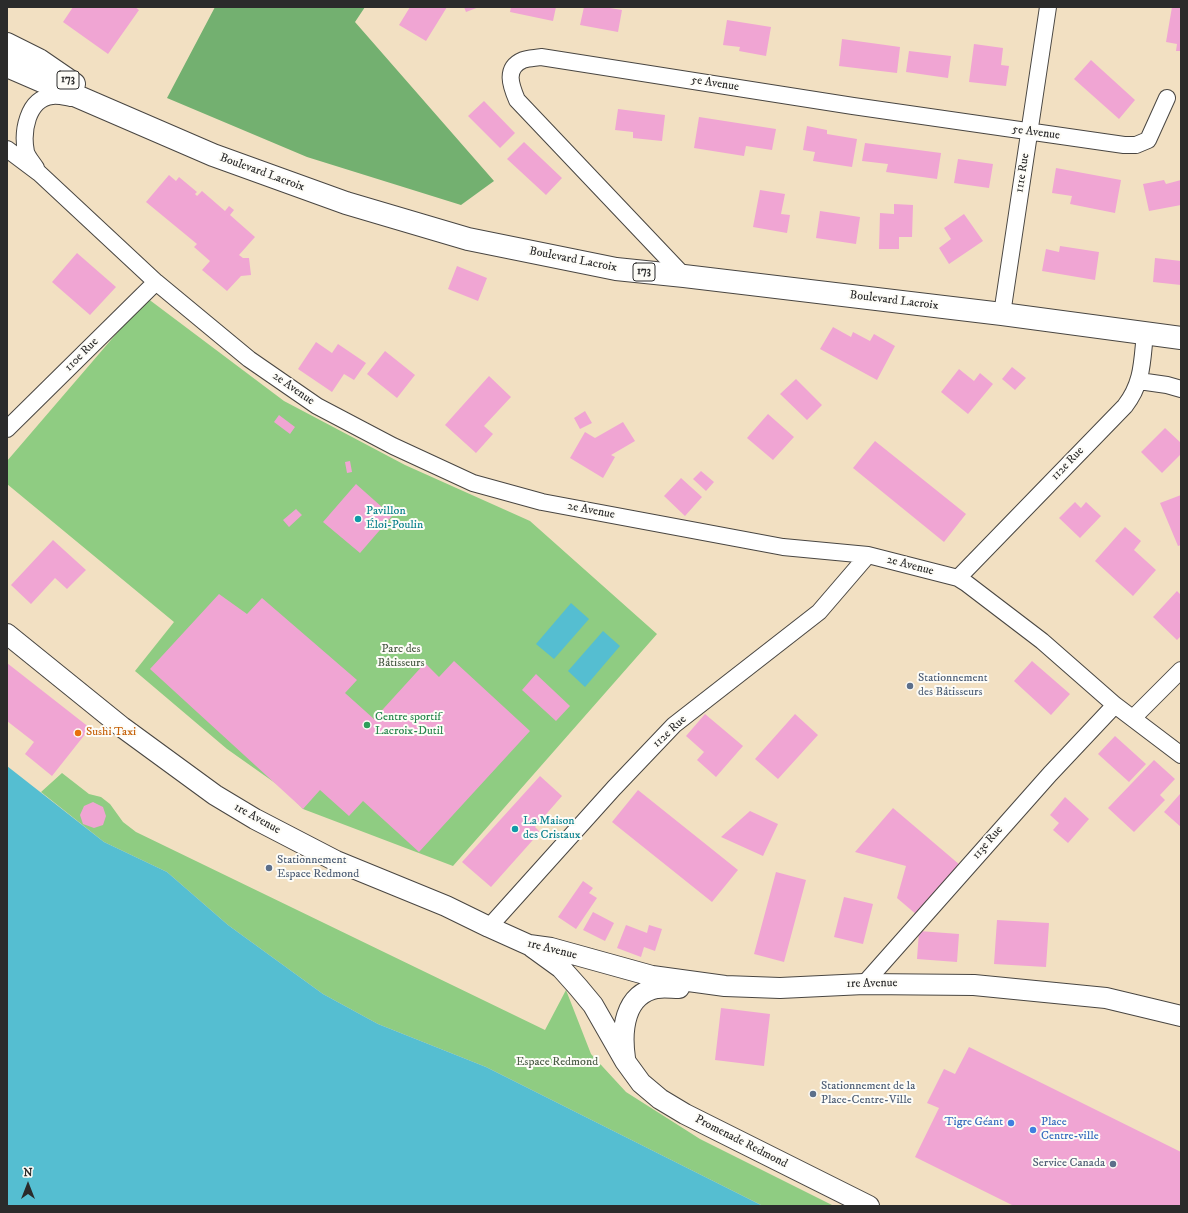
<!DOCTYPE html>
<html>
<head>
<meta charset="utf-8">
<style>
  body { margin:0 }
  #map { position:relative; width:1188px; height:1213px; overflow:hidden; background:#f2e0c2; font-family:"IM FELL DW Pica",serif }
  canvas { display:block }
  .frame { position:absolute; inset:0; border:8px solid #2b2b2b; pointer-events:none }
  .north { position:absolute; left:8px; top:1165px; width:40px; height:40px; -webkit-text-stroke:3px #fdfcf7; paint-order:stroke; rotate:0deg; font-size:11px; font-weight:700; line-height:16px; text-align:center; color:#2b2b2b }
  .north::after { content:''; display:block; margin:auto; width:14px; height:18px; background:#2b2b2b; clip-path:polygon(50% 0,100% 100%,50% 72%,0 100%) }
</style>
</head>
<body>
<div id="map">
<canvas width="1188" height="1213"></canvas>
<div class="frame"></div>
<div class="north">N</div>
</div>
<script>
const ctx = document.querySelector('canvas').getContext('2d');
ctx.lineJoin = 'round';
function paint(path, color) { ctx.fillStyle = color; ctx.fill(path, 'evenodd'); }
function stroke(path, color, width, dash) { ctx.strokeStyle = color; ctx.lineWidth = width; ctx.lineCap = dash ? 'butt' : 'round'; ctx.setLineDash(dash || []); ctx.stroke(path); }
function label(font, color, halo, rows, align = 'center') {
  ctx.font = font + ' "IM FELL DW Pica",serif'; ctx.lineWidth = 4; ctx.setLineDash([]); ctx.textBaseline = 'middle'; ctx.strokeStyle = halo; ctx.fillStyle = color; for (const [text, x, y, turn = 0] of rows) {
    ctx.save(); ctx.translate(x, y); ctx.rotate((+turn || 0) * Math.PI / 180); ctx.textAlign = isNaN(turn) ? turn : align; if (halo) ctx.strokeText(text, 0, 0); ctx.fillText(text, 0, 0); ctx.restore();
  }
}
paint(new Path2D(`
  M 147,298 L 284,401 L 405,465 L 530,521 L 657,634 L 453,866 L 303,809 L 285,790 L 227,749 L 135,671 L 174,622 L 7,484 L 7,461 Z
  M 62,773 L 89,794 L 101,797 L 110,804 L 123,822 L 136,832 L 545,1030 L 566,990 L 591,1054 L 626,1092 L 700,1139 L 834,1206 L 763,1206 L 486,1067 L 378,1024 L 323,994 L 228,925 L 167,872 L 104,842 L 41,792 Z`), '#8fcc82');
paint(new Path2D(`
  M 215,7 L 365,7 L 355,22 L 494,181 L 461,205 L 307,157 L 167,98 Z`), '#73b070');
paint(new Path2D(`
  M 571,603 L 589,619 L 554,659 L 536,644 Z
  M 603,631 L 620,646 L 585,687 L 568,671 Z
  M 7,766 L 104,842 L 167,872 L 228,925 L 323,994 L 378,1024 L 486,1067 L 763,1206 L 7,1206 Z`), '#55bed1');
paint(new Path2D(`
  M 73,7 L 135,7 L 139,10 L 108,54 L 63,22 Z
  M 410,7 L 447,7 L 426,41 L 399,25 Z
  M 464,7 L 479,7 L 466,12 Z
  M 511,7 L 556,7 L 553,21 L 510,12 Z
  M 584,7 L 604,7 L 622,10 L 618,32 L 580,25 Z
  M 1172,7 L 1181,7 L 1181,51 L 1176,51 L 1177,44 L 1166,42 Z
  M 727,20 L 771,27 L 766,56 L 739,51 L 740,47 L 723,45 Z
  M 842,39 L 900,47 L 897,73 L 839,66 Z
  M 974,44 L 1003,48 L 1001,65 L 1009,66 L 1006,86 L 969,82 Z
  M 909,51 L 951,56 L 948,78 L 906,72 Z
  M 1091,60 L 1135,100 L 1119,119 L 1074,79 Z
  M 484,101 L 515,133 L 500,148 L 468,116 Z
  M 618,109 L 665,115 L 662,141 L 633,138 L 633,132 L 615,130 Z
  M 699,117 L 776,129 L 772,150 L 746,146 L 744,156 L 694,148 Z
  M 807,126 L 827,130 L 827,134 L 857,139 L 852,167 L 813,161 L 815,152 L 803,150 Z
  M 524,142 L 562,178 L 546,195 L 507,159 Z
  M 865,143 L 941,153 L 937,179 L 886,172 L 888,164 L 862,161 Z
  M 958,159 L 993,164 L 989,188 L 954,183 Z
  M 1056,168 L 1121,180 L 1115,213 L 1070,204 L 1072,196 L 1052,193 Z
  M 169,175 L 176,181 L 179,177 L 197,192 L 195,194 L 197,196 L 202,191 L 225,211 L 229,206 L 234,210 L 230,215 L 255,237 L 239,255 L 243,258 L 249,258 L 251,275 L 241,276 L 227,291 L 202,270 L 210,261 L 194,247 L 197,244 L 146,202 Z
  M 1164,180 L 1166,184 L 1181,180 L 1181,205 L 1149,211 L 1143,184 Z
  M 760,190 L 785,194 L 781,214 L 790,215 L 787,233 L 753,227 Z
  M 894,204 L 913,205 L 912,237 L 899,237 L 899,249 L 879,249 L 880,213 L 894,214 Z
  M 820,211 L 860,217 L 856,244 L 816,238 Z
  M 964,214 L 983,241 L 949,264 L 939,248 L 951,239 L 944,228 Z
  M 1060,246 L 1099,252 L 1095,280 L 1042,271 L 1046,249 L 1059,252 Z
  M 77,253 L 116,287 L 90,315 L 52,282 Z
  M 1155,258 L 1181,261 L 1181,285 L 1153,282 Z
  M 457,266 L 487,278 L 478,301 L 448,289 Z
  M 833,327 L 851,337 L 853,332 L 870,341 L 874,334 L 895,346 L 877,380 L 820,349 Z
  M 316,342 L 332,353 L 338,344 L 366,363 L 354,380 L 344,374 L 332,392 L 298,369 Z
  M 385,351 L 415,375 L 397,398 L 367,374 Z
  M 1012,367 L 1026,378 L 1015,390 L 1002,379 Z
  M 959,369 L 974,381 L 980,373 L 993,384 L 968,414 L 941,392 Z
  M 489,376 L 511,397 L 484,426 L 493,434 L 476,453 L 445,425 Z
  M 796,379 L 822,405 L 807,420 L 780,394 Z
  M 585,411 L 592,423 L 580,429 L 574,418 Z
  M 768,414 L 794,437 L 773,460 L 747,438 Z
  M 279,415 L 295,427 L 290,434 L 274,422 Z
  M 623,422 L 635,441 L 611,455 L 615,457 L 603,478 L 570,458 L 585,432 L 595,438 Z
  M 1165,428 L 1181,443 L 1181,454 L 1162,473 L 1141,452 Z
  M 875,441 L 966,514 L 944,542 L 853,468 Z
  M 350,461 L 352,472 L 347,473 L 345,462 Z
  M 701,471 L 714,482 L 706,491 L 693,479 Z
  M 681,478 L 702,497 L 685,516 L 664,496 Z
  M 356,484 L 392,516 L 360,553 L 323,522 Z
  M 1181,495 L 1181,545 L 1178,546 L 1160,503 Z
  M 1075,502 L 1081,508 L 1086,502 L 1101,516 L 1080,538 L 1059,518 Z
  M 296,509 L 302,515 L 289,527 L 283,520 Z
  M 1125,527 L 1141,541 L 1134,550 L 1156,570 L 1133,596 L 1095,561 Z
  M 53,540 L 86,570 L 67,589 L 55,578 L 31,604 L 11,585 Z
  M 1177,591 L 1181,595 L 1181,636 L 1177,640 L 1153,617 Z
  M 219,594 L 247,614 L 262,598 L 357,680 L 345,693 L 374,719 L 425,663 L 439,677 L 454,661 L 530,731 L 419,852 L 363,801 L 349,816 L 320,790 L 303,809 L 150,669 Z
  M 1032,661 L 1070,694 L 1051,715 L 1014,681 Z
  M 7,663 L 90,728 L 52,776 L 25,754 L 34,742 L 7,721 Z
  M 536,674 L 570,706 L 556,721 L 522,690 Z
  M 705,714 L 743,746 L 716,777 L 697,760 L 704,752 L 686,736 Z
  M 795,714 L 818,735 L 778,779 L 755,759 Z
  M 1115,736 L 1146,764 L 1129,782 L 1098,754 Z
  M 1154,760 L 1175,779 L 1160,795 L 1165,800 L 1134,832 L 1108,808 Z
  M 540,776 L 562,796 L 535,827 L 540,832 L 491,887 L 462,862 Z
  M 638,790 L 738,870 L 712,902 L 612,822 Z
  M 1180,794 L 1181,795 L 1181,827 L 1164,812 Z
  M 1065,797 L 1089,819 L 1068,843 L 1053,830 L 1059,823 L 1050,815 Z
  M 93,802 L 103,807 L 106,816 L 103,825 L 94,828 L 83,824 L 80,815 L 84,806 Z
  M 893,808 L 960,865 L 917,915 L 897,898 L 906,866 L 855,852 Z
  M 750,811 L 778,824 L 763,856 L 721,837 Z
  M 776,872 L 806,880 L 784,962 L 754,954 Z
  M 583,881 L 593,888 L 589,893 L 597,898 L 576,929 L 558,917 Z
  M 844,897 L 873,904 L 863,944 L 834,937 Z
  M 593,912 L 614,923 L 605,941 L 583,930 Z
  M 997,920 L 1049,923 L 1046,967 L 994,964 Z
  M 626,925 L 647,933 L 649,925 L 662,929 L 655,951 L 644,947 L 641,957 L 617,948 Z
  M 919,931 L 959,934 L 957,962 L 917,959 Z
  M 721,1008 L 770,1014 L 764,1066 L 715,1060 Z
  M 969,1047 L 1181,1152 L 1181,1206 L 1014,1206 L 915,1157 L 939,1108 L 927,1103 L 944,1069 L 955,1074 Z`), '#f0a5d3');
const minor = new Path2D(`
  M 7,149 L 39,173 L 156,282 L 249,359 L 317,406 L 393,446 L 473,483 L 542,502 L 783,547 L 868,555 L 958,578 L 966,583 L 1042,641 L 1115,705 L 1181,755
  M 36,168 C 33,163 28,158 26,152 C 22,132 27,99 52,96 C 58,95 65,97 71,98
  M 684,276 L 517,100 C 511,86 504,68 523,60 C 528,58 536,58 541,57 L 853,106 L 1124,145 L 1136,145 L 1148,140 L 1167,98
  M 1002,314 L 1048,7
  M 1139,381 L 1167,385 L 1181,389
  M 7,429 L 156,282
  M 958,578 L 1125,406 C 1143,383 1142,361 1145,333
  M 1133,718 L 1181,670
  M 489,927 L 614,788 L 674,725 L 819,612 L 868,555
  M 864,984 L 1050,774 L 1115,705`);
const tertiary = new Path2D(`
  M 7,634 L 122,727 L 215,795 L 255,819 L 336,861 L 446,906 L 489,927 L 529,945 L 551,948 L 652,976 L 725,986 L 780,988 L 864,984 L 974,985 L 1106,998 L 1181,1016
  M 532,947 L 561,968 L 578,987 L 593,1005 L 625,1061 L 641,1083 L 660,1099 L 685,1114 L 869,1206
  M 625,1058 C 621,1031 624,994 657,988 C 664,987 672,988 679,988`);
const primary = new Path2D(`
  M 7,44 L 39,60 L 74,84
  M 7,66 L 213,155 L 346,203 L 468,239 L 616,269 L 684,276 L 1002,314 L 1181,338`);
stroke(minor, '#494642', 18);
stroke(tertiary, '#494642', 22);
stroke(primary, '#494642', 24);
stroke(minor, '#fff', 16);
stroke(tertiary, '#fff', 20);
stroke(primary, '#fff', 22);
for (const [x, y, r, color] of [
  [358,519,4,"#0f9aa8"],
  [910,686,4,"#5c6f8a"],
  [367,725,4,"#2e9e5b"],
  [78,733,4,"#e8710a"],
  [515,829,4,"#0f9aa8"],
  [269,868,4,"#5c6f8a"],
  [813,1094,4,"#5c6f8a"],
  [1011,1123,4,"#3f7fe0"],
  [1033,1130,4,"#3f7fe0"],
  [1113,1164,4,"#5c6f8a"]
]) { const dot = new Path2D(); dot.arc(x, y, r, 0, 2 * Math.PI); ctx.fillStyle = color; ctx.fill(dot); stroke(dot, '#fdfcf7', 1.5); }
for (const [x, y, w] of [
  [68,80,22],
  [644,272,22]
]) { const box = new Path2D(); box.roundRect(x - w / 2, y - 9, w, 18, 3); ctx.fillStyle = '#fdfcf7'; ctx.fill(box); stroke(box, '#2b2b2b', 1); }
label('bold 11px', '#2b2b2b', null, [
  ["173",68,80],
  ["173",644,272]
]);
label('12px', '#2b2b2b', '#fdfcf7', [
  ["5e Avenue",715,84,9],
  ["5e Avenue",1036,133,8],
  ["Boulevard Lacroix",262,173,20],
  ["111e Rue",1023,173,-81],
  ["Boulevard Lacroix",573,260,11],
  ["Boulevard Lacroix",894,301,7],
  ["110e Rue",82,355,-45],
  ["2e Avenue",293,389,35],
  ["112e Rue",1068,464,-46],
  ["2e Avenue",591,511,11],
  ["2e Avenue",910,566,15],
  ["112e Rue",670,732,-43],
  ["1re Avenue",257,819,29],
  ["113e Rue",988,843,-49],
  ["1re Avenue",552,950,14],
  ["1re Avenue",872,984,-1],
  ["Promenade Redmond",741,1142,27]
]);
label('12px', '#0d838f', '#fdfcf7', [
  ["Pavillon",366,512],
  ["Éloi-Poulin",366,526],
  ["La Maison",523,822],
  ["des Cristaux",523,836]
], 'left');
label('12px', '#495b45', '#fdfcf7', [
  ["Parc des",401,650],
  ["Bâtisseurs",401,664],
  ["Espace Redmond",557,1063]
]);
label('12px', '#4e5e75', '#fdfcf7', [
  ["Stationnement",918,679],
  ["des Bâtisseurs",918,693],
  ["Stationnement",277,861],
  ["Espace Redmond",277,875],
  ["Stationnement de la",821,1087],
  ["Place-Centre-Ville",821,1101],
  ["Service Canada",1105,1164,"right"]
], 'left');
label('12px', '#27864d', '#fdfcf7', [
  ["Centre sportif",375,718],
  ["Lacroix-Dutil",375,732]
], 'left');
label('12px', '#c56008', '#fdfcf7', [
  ["Sushi Taxi",86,733]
], 'left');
label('12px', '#366cbe', '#fdfcf7', [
  ["Tigre Géant",1003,1123],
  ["Place",1041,1123,"left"],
  ["Centre-ville",1041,1137,"left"]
], 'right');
</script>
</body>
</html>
